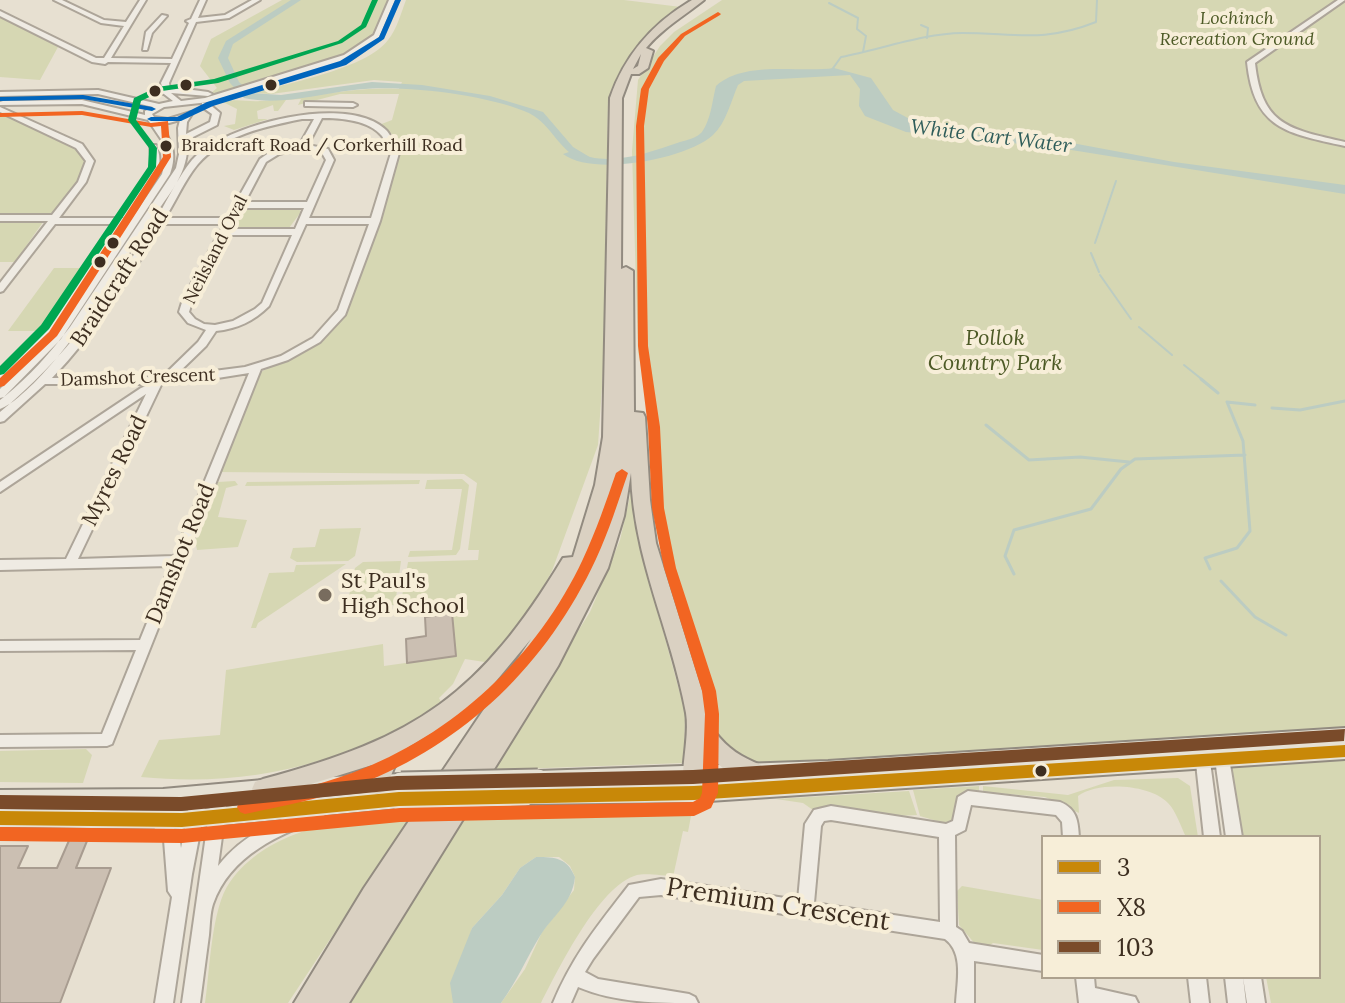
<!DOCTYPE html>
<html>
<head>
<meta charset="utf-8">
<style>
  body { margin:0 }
  #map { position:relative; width:1345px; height:1003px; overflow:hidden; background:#e7e0d1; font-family:Lora,serif }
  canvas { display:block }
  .legend { position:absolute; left:1041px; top:835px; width:280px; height:144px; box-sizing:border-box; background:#f7eed8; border:2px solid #ada18e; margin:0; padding:10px 14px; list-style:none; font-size:24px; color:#3d2e20 }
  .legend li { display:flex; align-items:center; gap:16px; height:40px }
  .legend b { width:40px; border:2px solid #ada18e }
</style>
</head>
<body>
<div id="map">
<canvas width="1345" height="1003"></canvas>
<ul class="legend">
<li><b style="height:10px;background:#c88808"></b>3</li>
<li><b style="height:10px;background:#f26522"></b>X8</li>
<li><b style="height:10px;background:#7a4b2a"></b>103</li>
</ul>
</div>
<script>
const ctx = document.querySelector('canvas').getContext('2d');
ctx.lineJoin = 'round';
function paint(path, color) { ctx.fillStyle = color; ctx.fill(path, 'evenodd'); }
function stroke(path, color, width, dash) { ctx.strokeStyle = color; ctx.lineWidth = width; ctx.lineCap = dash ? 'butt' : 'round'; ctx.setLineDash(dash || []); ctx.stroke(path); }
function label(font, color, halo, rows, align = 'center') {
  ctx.font = font + ' Lora,serif'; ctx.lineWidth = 8; ctx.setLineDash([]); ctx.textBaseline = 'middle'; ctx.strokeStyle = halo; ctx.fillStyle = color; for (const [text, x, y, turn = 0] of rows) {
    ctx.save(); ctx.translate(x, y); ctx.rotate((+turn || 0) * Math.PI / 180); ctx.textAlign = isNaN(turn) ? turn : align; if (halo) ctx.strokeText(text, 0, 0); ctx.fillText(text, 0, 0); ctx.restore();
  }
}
paint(new Path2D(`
  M 282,0 L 388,0 C 382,15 378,33 365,44 C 349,57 230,96 211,93 L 217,88 L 200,66 L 211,39 Z
  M 406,0 L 624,0 L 681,7 C 645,33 622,57 608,100 L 603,372 L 598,445 L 552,571 L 529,614 L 491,663 L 465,659 L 453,684 L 439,698 L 443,706 C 346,762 254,788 141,777 L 159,740 L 220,735 L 226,670 L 383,644 L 384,666 L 455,656 L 452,613 L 425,617 L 419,608 L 400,608 L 408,562 L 478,560 L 479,550 L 468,550 L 477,483 L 464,474 L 215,472 L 257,374 L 326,338 L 350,305 L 399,152 L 392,134 L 379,125 L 392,120 L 399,94 L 340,94 L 298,105 L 301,99 L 286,100 L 278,111 L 274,111 L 273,105 L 257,111 L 258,119 L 268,119 L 234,130 L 224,126 L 235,124 L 237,109 L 223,102 C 238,98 246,102 260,101 C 308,99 351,86 399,89 L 402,82 L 374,80 L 271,94 L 255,93 C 290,82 366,69 388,40 C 397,29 401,13 406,0 Z
  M 722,0 L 1345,0 L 1345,1003 L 1271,1003 L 1266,977 L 1319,977 L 1319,837 L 1243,837 L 1230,779 L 1231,765 L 911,758 L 753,763 L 715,746 L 658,532 L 654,430 L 638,352 L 632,151 L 638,80 L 660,46 L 674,32 Z
  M 0,16 L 58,47 L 40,80 L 0,77 Z
  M 0,112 C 17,120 82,143 85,161 C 87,178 63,202 53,214 L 0,215 Z
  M 298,208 L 301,212 L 289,228 L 233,227 L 245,209 Z
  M 0,221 L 43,222 L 15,262 L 0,262 Z
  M 54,268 L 83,268 L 40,331 L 8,331 Z
  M 462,479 L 469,485 L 460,549 L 456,555 L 408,557 L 410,551 L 452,550 L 462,489 L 425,489 L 427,480 Z
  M 420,480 L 419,484 L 245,486 L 247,482 Z
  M 235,481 L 238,485 L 226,488 L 218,517 L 247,520 L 238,547 L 197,550 L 195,540 L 218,482 Z
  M 633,483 L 642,553 L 685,712 L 684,763 L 491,770 L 590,612 L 620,540 Z
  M 361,528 L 355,556 L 348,561 L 297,562 L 290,558 L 293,548 L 315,547 L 320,529 Z
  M 401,561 L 395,605 L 347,605 L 355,568 L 363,562 Z
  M 346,564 L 258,623 L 256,628 L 251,628 L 269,573 L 294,572 L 296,565 Z
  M 86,749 L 92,755 L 83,783 L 0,782 L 0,751 Z
  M 1178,778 L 1190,786 L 1198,837 L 1186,837 C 1181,827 1176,811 1168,803 C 1150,784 1098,781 1078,796 L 1079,813 L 1045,797 L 983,792 L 983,786 L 1068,795 L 1114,780 Z
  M 979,786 L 979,791 L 969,790 L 957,797 L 954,818 L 947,824 L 920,816 L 913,790 Z
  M 909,791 L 917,815 L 897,816 L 830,806 L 813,810 L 803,803 L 776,799 Z
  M 709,803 L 691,816 L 688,832 L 683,831 L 673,877 C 666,875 643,873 637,875 C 599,885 558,970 541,1003 L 501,1003 L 525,969 L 542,932 L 574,890 L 575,877 L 570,866 L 559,857 L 536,857 L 520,868 L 502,895 L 472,928 L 453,1003 L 351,1003 L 468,812 Z
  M 385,812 L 414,812 L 288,1003 L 205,1003 C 210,971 211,908 230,882 C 266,832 330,823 385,812 Z
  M 962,886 L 1043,900 L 1043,950 L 993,943 L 987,947 L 976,945 L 959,925 L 957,891 Z`), '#d6d7b3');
paint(new Path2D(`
  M 834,68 L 871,78 L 893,110 L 917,123 L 935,126 L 936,131 L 1072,143 L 1174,162 L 1345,185 L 1345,194 L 1059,148 L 906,132 L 865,116 L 859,106 L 860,89 L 850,75 L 744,81 L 738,85 C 731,101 726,123 713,135 C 687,159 593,177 563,154 L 572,151 C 608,168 645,154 680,142 C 687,140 697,138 702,132 C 711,119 712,102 716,86 C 744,60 799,73 834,68 Z
  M 536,857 C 556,857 567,858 575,877 C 572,904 553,915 540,936 C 526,959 517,981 501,1003 L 453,1003 L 450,983 L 472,928 L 502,895 L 520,868 Z`), '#bcccc2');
stroke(new Path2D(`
  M 829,3 L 858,18 L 857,29 L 866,36 L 863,52
  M 921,25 L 928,28 L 927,38
  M 831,71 L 841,57 C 878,50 926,33 962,33 C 1015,33 1043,43 1096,22 L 1097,0
  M 1095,243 L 1116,181
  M 1091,253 L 1099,272
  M 1100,275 L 1131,319
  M 1139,327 L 1172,355
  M 1184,365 L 1204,381`), '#bcccc2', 2);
stroke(new Path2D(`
  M 1201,379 L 1218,393
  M 1272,408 L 1300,410 L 1345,401
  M 986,425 L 1029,460 L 1080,457 L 1129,462
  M 1210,569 L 1205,558 L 1237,548 L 1250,531 L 1243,441 L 1227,402 L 1255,405
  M 1014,574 L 1005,556 L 1014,530 L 1091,509 L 1121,469 L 1135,459 L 1245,455
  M 1221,581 L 1255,617 L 1286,635`), '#bcccc2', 3);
paint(new Path2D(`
  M 291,0 L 301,0 L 233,44 L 228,58 L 239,82 L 251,93 L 281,95 L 372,82 L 422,85 L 490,96 L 543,112 L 573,147 L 593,159 L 583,161 C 556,149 551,121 524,111 C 482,94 398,84 354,90 C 317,94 282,106 244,98 L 230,83 L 218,58 L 226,41 Z`), '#bcccc2');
const building = new Path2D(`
  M 452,613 L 456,656 L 407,663 L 406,639 L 426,636 L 425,617 Z
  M 71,836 L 89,836 L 76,868 L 111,868 L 60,1003 L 0,1003 L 0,846 L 28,846 L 18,868 L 57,868 Z`);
paint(building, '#cbbfb2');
stroke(building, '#a89c90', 2);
const minor = new Path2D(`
  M 54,0 L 62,0 L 104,20 L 126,22 L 140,0 L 146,0 L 111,58 L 172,59 L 189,23 L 186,21 L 191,19 L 200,0 L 206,0 L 198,18 L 225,15 L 252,0 L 260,0 L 229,18 L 196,22 L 169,83 L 170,89 L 178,88 L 208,92 L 212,94 L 208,96 L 171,93 L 181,101 L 205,98 L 344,55 L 374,35 L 389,0 L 395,0 L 379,37 L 350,59 L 209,102 L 164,107 L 152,114 L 154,117 L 168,119 L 191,112 L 192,114 L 187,122 L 186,134 L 210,122 L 212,114 L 202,107 L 202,103 L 208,103 L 220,113 L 217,125 L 187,140 C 190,172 169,194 152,219 L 157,218 C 167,200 179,176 192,160 C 224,124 350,92 387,131 C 392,137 395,146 399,153 L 380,221 L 345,315 L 320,342 L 288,360 L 261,369 L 112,744 L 107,746 L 0,747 L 0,735 L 102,734 L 136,650 L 0,651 L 0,641 L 140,640 L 170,566 L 0,570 L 0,560 L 66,559 L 146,394 L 0,492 L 0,482 L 141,388 L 151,384 L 45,384 L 4,421 L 0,422 L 0,412 C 65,359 110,295 153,224 L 149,222 C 112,277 81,336 34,383 C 24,392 13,404 0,409 L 0,400 L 4,397 L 0,398 L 0,389 L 53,335 L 162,174 L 166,158 L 165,145 L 148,120 L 82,104 L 0,105 L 0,102 L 3,101 L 82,100 L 145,115 L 145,111 L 153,107 L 98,94 L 0,96 L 0,92 L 98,90 L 159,104 L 173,101 L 164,94 L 157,92 L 163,90 L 161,83 L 171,63 L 108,62 L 105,64 L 92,62 L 0,16 L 0,11 L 2,12 L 96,58 L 104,58 L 124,26 L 101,23 ZM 322,118 C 341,118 369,120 382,136 C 385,141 388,148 391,153 L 371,218 L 309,218 L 334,160 L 328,149 L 308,145 ZM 302,119 L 314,119 L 300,144 L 273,150 L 260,159 L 227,218 L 165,218 C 176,201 185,179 198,164 C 223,135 267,126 302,119 ZM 180,120 L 178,128 L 179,154 L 176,168 L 70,327 C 50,353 30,376 4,397 L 61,339 L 170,174 C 178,153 171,139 158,122 L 169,123 ZM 303,148 L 322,153 L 326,160 L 307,202 L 245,202 L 266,162 L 279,154 ZM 242,208 L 304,208 L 295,229 L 230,229 ZM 162,224 L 224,224 L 183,299 L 179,312 L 188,323 L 206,330 L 198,342 L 162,377 L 52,378 C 96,332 130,278 162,224 ZM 306,224 L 369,224 L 338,310 L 313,338 L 281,356 L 245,367 L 175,376 L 206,346 L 216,331 C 237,329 254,321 269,306 ZM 227,235 L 292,235 L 262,303 L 255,309 L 233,321 L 215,325 L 204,324 L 195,319 L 189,312 L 193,299 ZM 249,373 L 174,556 L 78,559 L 162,383 L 205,380 Z
  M 1338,0 L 1345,0 L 1255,63 C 1262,126 1289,129 1345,142 L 1345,146 C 1286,133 1254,129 1247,62 Z
  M 162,15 L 167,16 L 152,33 L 147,50 L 143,50 L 146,32 Z
  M 305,102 L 353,103 L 357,105 L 353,107 L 308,106 L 305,106 Z
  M 0,107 L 82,144 L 94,161 L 86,182 L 59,218 L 124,218 L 121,216 L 149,173 L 152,164 L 150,145 L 156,145 C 169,172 143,197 128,218 L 125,219 L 128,221 L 124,224 L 52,330 L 4,381 L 0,382 L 0,373 L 44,326 L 115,224 L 55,224 L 3,291 L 0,292 L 0,283 L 48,221 L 0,221 L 0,215 L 52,215 L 78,182 L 86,161 L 76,148 L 0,112 Z
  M 1221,746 L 1226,748 L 1228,752 L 1242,837 L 1226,837 L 1214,752 L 1216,748 Z
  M 1202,748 L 1207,750 L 1209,754 L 1220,837 L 1204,837 L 1195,754 L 1197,750 Z
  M 220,786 L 225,788 L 228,793 L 218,866 C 243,834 280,818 318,806 L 323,808 L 326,813 L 323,818 C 280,834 230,855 213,904 C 210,913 210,925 209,935 C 206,957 203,980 200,1003 L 182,1003 L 212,793 L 215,788 Z
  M 199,789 L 204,791 L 207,796 L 192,874 L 173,1003 L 155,1003 L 172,897 L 168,891 L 164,840 L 148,820 L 151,815 L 156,813 C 170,819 180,833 181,848 L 191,796 L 194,791 Z
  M 968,791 L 1060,802 C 1077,809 1078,821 1079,837 L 1063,837 L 1062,822 L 1056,815 L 971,805 L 965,830 L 955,835 L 956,927 L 962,931 L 969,943 L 1043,955 L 1043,971 L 974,961 L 974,1003 L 956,1003 C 957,982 964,953 945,939 L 661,895 L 639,897 L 593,959 L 585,972 L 598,979 L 689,994 L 695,997 L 698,1003 C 657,1003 616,1003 578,987 L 571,1003 L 553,1003 C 573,955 598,925 629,885 L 661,879 L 798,900 L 805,824 L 814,810 L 831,806 L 946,824 L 953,821 L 958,797 ZM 831,820 L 939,837 L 940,922 L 814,903 L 821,826 L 824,821 Z
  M 1076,977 L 1094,977 L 1095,988 L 1135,997 L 1138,1003 L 1079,1003 Z
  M 1188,977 L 1206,977 L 1209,1003 L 1191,1003 Z
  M 1225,977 L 1243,977 L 1246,1003 L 1228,1003 Z
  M 1243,977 L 1261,977 L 1265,1003 L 1247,1003 Z`);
const major = new Path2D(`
  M 1345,728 L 1345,759 L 694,802 L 525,804 L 518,801 L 515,795 L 518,789 L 531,786 L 528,780 L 531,774 L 538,771 L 828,761 Z
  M 401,774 L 408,777 L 411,783 L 408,789 L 402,791 L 409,799 L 406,805 L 399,808 L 182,829 L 0,827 L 0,809 L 182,811 L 363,793 L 263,798 L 163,807 L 0,808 L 0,790 L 163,789 L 263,780 Z`);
const highway = new Path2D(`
  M 692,0 L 704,0 C 684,16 663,28 646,48 L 653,51 L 648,68 L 639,74 L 631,74 L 622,98 L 621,269 L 626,267 L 633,271 L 634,412 L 643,413 L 645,417 L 650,500 L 656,543 L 715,732 C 728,749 741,757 761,765 L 764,772 L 761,779 L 753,782 L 725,770 L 706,753 L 705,774 L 702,781 L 694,784 L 686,781 L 683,774 C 684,755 689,730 686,713 C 671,630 633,559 631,473 L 624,516 L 608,568 L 558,666 L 349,1003 L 294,1003 L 364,888 L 531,639 L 487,692 L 453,721 L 407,748 L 394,768 L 385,791 L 377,794 L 369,791 L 366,784 L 372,765 L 263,799 L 255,796 L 252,789 L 255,782 L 263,779 C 417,738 480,695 563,558 L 573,557 L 595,485 L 603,437 L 610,98 C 625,54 653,23 692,0 ZM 641,54 L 638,66 L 633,69 L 634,67 Z`);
stroke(minor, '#ada599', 4);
stroke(major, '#928b80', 4);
stroke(highway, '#928b80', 4);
paint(minor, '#efebe3');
paint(major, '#e6e1d4');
paint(highway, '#dad1c2');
const majorBridge = new Path2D(`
  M 401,783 L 538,780
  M 399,799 L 525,795`);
stroke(majorBridge, '#928b80', 25, []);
stroke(majorBridge, '#e6e1d4', 21);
paint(new Path2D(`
  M 1345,745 L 1345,757 L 694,800 L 399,806 L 182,827 L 0,825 L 0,811 L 182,813 L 399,792 L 694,786 Z`), '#c88808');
paint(new Path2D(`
  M 718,12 L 721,14 L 720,15 L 685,36 L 664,61 L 649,89 L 644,126 L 648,346 L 660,427 L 664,508 L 676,568 L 716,691 L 719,714 L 718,793 L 711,808 L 694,816 L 400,822 L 182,843 L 0,841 L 0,827 L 182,829 L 400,808 L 693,802 L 700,798 L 702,793 L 705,714 L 702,691 L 664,568 L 652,508 L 648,427 L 638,346 L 636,126 L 641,89 L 658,58 L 681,34 Z
  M 82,111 L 151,123 L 168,121 L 171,157 L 140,207 L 57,336 L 4,386 L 0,387 L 0,378 L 49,332 L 163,157 L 161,126 L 151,127 L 82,115 L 0,117 L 0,113 Z
  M 622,469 L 628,473 C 618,502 609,531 596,559 C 547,664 466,743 358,785 C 321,799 283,806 245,814 L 240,812 L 237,807 L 240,802 L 245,800 C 281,793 317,786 352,773 C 454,735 537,657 583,559 C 596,531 606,502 616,473 Z`), '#f26522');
paint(new Path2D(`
  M 1345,729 L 1344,741 L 693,784 L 397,790 L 181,811 L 0,809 L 0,795 L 181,797 L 397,776 L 693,770 Z`), '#7a4b2a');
paint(new Path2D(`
  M 395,0 L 401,0 L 384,39 L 346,65 L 213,106 L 181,121 L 151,121 L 147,119 L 151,117 L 177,117 L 207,102 L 340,61 L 379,37 Z
  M 83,95 L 152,107 L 156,109 L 152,111 L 83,99 L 0,101 L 0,97 Z`), '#0065bd');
paint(new Path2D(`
  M 372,0 L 378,0 L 366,27 L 342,43 L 218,83 L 162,91 L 141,101 L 136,120 L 157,148 L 156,167 L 49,329 L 4,374 L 0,375 L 0,366 L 41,325 L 148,167 L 149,148 L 128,120 L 134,98 L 157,87 L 214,79 L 338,41 L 361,25 Z`), '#00a651');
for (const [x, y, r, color] of [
  [186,85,7,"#3d2e20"],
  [271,85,7,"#3d2e20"],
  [155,91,7,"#3d2e20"],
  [166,146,7,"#3d2e20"],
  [113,243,7,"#3d2e20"],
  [100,262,7,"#3d2e20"],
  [325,595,8,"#786c5e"],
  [1041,771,7,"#3d2e20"]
]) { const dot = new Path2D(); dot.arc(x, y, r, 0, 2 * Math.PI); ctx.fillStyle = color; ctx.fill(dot); stroke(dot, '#f7eed8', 3); }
label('italic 18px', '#4d5a26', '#f7eed8', [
  ["Lochinch",1237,19],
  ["Recreation Ground",1237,40]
]);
label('18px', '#3d2e20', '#f7eed8', [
  ["Braidcraft Road / Corkerhill Road",181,146]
], 'left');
label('18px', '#3d2e20', '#f7eed8', [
  ["Neilsland Oval",216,250,-63],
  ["Damshot Crescent",138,378,-2]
]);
label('italic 20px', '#2f5d5a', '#f7eed8', [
  ["White Cart Water",991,137,7]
]);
label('22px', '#3d2e20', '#f7eed8', [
  ["Braidcraft Road",120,278,-57],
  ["Myres Road",115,471,-64],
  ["Damshot Road",181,554,-68]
]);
label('italic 22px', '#4d5a26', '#f7eed8', [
  ["Pollok",995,339],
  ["Country Park",995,364]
]);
label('22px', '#3d2e20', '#f7eed8', [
  ["St Paul's",341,582],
  ["High School",341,607]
], 'left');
label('26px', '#3d2e20', '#f7eed8', [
  ["Premium Crescent",778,905,9]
]);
</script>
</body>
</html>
